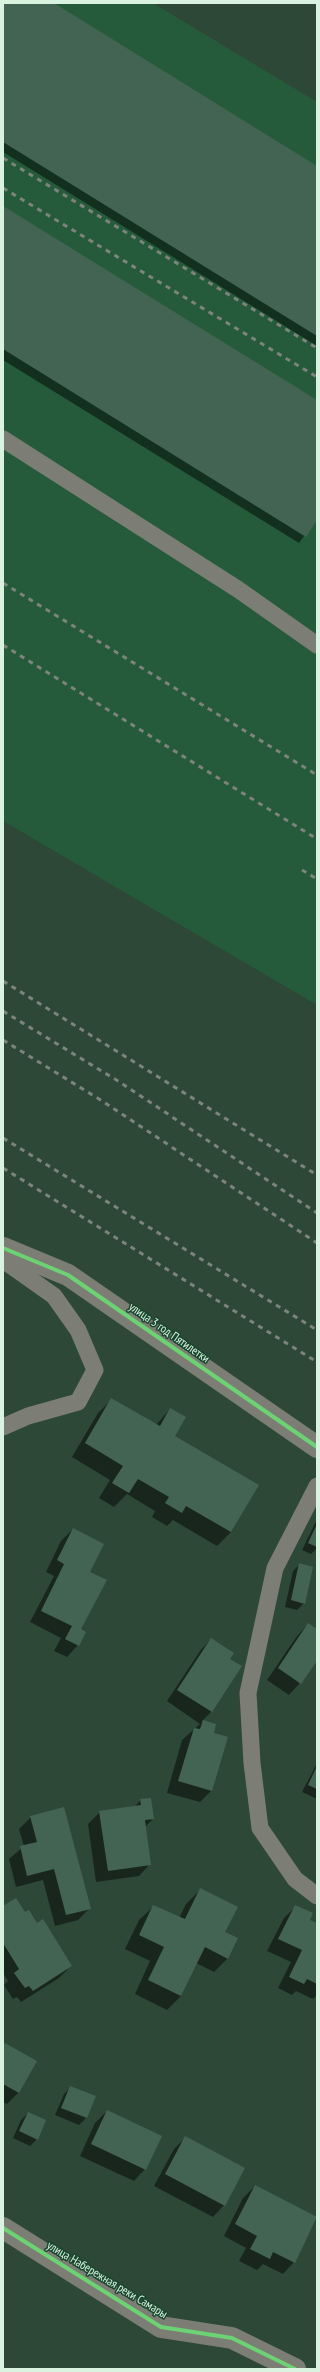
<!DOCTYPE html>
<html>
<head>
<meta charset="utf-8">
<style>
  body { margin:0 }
  #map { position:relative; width:320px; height:2372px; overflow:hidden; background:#2e4838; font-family:"PT Sans Narrow",sans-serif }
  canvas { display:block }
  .frame { position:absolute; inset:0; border:4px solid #daf3e1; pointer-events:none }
</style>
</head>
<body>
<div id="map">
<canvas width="320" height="2372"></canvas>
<div class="frame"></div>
</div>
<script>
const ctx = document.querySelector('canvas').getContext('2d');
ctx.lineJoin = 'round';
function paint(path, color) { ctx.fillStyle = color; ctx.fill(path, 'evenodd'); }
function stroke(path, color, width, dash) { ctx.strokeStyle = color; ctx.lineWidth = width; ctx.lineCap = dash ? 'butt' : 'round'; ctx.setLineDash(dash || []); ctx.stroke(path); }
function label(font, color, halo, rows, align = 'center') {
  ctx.font = font + ' "PT Sans Narrow",sans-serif'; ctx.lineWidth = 3; ctx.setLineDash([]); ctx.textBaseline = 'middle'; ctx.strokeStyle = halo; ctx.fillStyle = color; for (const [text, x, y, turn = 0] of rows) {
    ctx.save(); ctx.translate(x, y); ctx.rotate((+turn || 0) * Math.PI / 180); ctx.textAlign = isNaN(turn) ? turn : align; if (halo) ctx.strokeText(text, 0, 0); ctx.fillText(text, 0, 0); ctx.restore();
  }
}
paint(new Path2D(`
  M 3,3 L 153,3 L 317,102 L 317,1005 L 3,821 Z`), '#255a3b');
paint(new Path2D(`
  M 3,3 L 52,3 L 317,167 L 317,346 L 3,152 Z
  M 3,207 L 317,401 L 317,518 L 299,543 L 3,360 Z
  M 112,1399 L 156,1425 L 170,1409 L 174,1436 L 258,1485 L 231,1532 L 217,1546 L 173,1520 L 167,1526 L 152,1517 L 155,1511 L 127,1494 L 114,1507 L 99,1498 L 110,1480 L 72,1457 L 98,1413 Z
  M 317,1519 L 317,1548 L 311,1554 L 302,1550 Z
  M 73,1529 L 89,1572 L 78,1645 L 67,1657 L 54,1651 L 61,1638 L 30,1622 L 54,1576 L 46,1572 L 61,1541 Z
  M 300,1564 L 304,1603 L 297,1610 L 285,1607 L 293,1571 Z
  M 308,1624 L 317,1630 L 317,1659 L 300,1683 L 289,1695 L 267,1680 L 297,1636 Z
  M 211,1639 L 229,1659 L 241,1666 L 211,1712 L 202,1721 L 215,1724 L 212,1734 L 211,1791 L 200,1802 L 167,1793 L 182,1740 L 200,1724 L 167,1701 L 200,1651 Z
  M 317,1763 L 317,1799 L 302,1792 Z
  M 141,1800 L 153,1819 L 145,1827 L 150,1864 L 139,1876 L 96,1882 L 88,1824 L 100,1812 L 134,1807 Z
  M 31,1817 L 89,1909 L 78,1920 L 55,1926 L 43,1880 L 16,1887 L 9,1859 L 24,1846 L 19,1829 Z
  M 200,1890 L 228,1958 L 214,1972 L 196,1963 L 181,1996 L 167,2010 L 135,1994 L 150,1961 L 125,1949 L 139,1920 L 154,1906 L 179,1918 L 186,1904 Z
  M 296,1906 L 309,1920 L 317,1925 L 317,1995 L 313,1999 L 296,1991 L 292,1995 L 278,1988 L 291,1962 L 267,1951 L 284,1918 Z
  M 3,1907 L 25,1914 L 37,1924 L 71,1966 L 59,1978 L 21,2002 L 17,1997 L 13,1999 L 4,1985 L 8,1981 L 3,1973 Z
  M 3,2043 L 19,2092 L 7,2104 L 3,2102 Z
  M 71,2087 L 94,2096 L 86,2118 L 79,2125 L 55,2115 L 64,2094 Z
  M 107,2111 L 145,2169 L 134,2181 L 80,2156 L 95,2123 Z
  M 28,2113 L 37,2139 L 30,2146 L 13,2138 L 21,2120 Z
  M 185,2138 L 224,2205 L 213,2217 L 154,2186 L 174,2149 Z
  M 255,2186 L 317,2218 L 294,2262 L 283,2274 L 263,2264 L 257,2270 L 239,2261 L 246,2248 L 224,2236 L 243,2198 Z`), '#0007');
paint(new Path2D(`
  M 3,3 L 54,3 L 317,166 L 317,336 L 3,142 Z
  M 3,206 L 317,400 L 317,520 L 306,537 L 3,349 Z
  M 111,1398 L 160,1426 L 170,1408 L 186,1417 L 175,1436 L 259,1485 L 231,1532 L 186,1506 L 182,1513 L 165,1503 L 169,1497 L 138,1479 L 129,1493 L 112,1483 L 123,1466 L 85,1443 Z
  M 317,1524 L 317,1547 L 308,1543 Z
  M 73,1528 L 104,1544 L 90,1572 L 107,1580 L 81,1629 L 86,1632 L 79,1646 L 65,1639 L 72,1626 L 41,1611 L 64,1564 L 57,1560 Z
  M 299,1563 L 313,1567 L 305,1604 L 291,1600 Z
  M 308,1623 L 317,1629 L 317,1661 L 301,1684 L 278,1668 Z
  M 211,1638 L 234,1653 L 230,1659 L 242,1666 L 212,1712 L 177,1690 Z
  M 203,1720 L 216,1724 L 214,1733 L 228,1737 L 212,1791 L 178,1781 L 194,1728 L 200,1729 Z
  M 317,1766 L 317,1789 L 308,1785 Z
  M 151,1798 L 154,1819 L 145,1820 L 151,1865 L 108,1871 L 99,1811 L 141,1805 L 140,1799 Z
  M 64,1807 L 91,1909 L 66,1915 L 54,1869 L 27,1876 L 20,1846 L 37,1842 L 30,1816 Z
  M 200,1888 L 238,1907 L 225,1932 L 238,1938 L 228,1959 L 205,1947 L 181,1996 L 148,1980 L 164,1947 L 139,1935 L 153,1905 L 185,1919 Z
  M 16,1898 L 25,1912 L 29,1910 L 37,1923 L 43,1919 L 72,1966 L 33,1991 L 29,1986 L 25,1988 L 14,1973 L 19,1969 L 3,1943 L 3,1906 Z
  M 295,1905 L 313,1913 L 310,1920 L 317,1923 L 317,1984 L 307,1979 L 304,1984 L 289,1977 L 302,1950 L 278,1939 Z
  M 3,2042 L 37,2061 L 19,2093 L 3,2084 Z
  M 70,2086 L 96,2096 L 87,2118 L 61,2108 Z
  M 107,2110 L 162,2136 L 146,2170 L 91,2144 Z
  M 28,2112 L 46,2120 L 38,2140 L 19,2131 Z
  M 185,2136 L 245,2168 L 225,2206 L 165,2174 Z
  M 255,2185 L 317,2217 L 295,2263 L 273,2252 L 270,2259 L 250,2249 L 257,2236 L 235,2224 Z`), '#446453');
stroke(new Path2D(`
  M 3,439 L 239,590 L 317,645
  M 3,1260 L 54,1296 L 78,1330 L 95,1370 L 78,1402 L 28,1416 L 3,1427
  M 317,1486 L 275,1568 L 248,1693 L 252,1763 L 260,1828 L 295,1879 L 317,1896`), '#7c7e75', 17);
stroke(new Path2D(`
  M 3,1248 L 68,1275 L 317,1447
  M 3,2228 L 161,2327 L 232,2338 L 295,2369`), '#7c7e75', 22);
stroke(new Path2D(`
  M 3,158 L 317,348
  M 3,188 L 317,377
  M 3,583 L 317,775
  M 3,645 L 317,839
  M 302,870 L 317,879
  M 3,981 L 317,1175
  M 3,1011 L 118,1081 L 317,1213
  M 3,1040 L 99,1099 L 317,1243
  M 3,1138 L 317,1330
  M 3,1168 L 317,1362`), '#7d847b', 3, [5, 5]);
stroke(new Path2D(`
  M 3,1248 L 68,1275 L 317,1447
  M 3,2228 L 161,2327 L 232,2338 L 295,2369`), '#6cd273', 4);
label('12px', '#daf3e1', '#17472c', [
  ["улица 3 год Пятилетки",169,1333,35],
  ["улица Набережная реки Самары",107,2280,31]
]);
</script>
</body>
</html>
